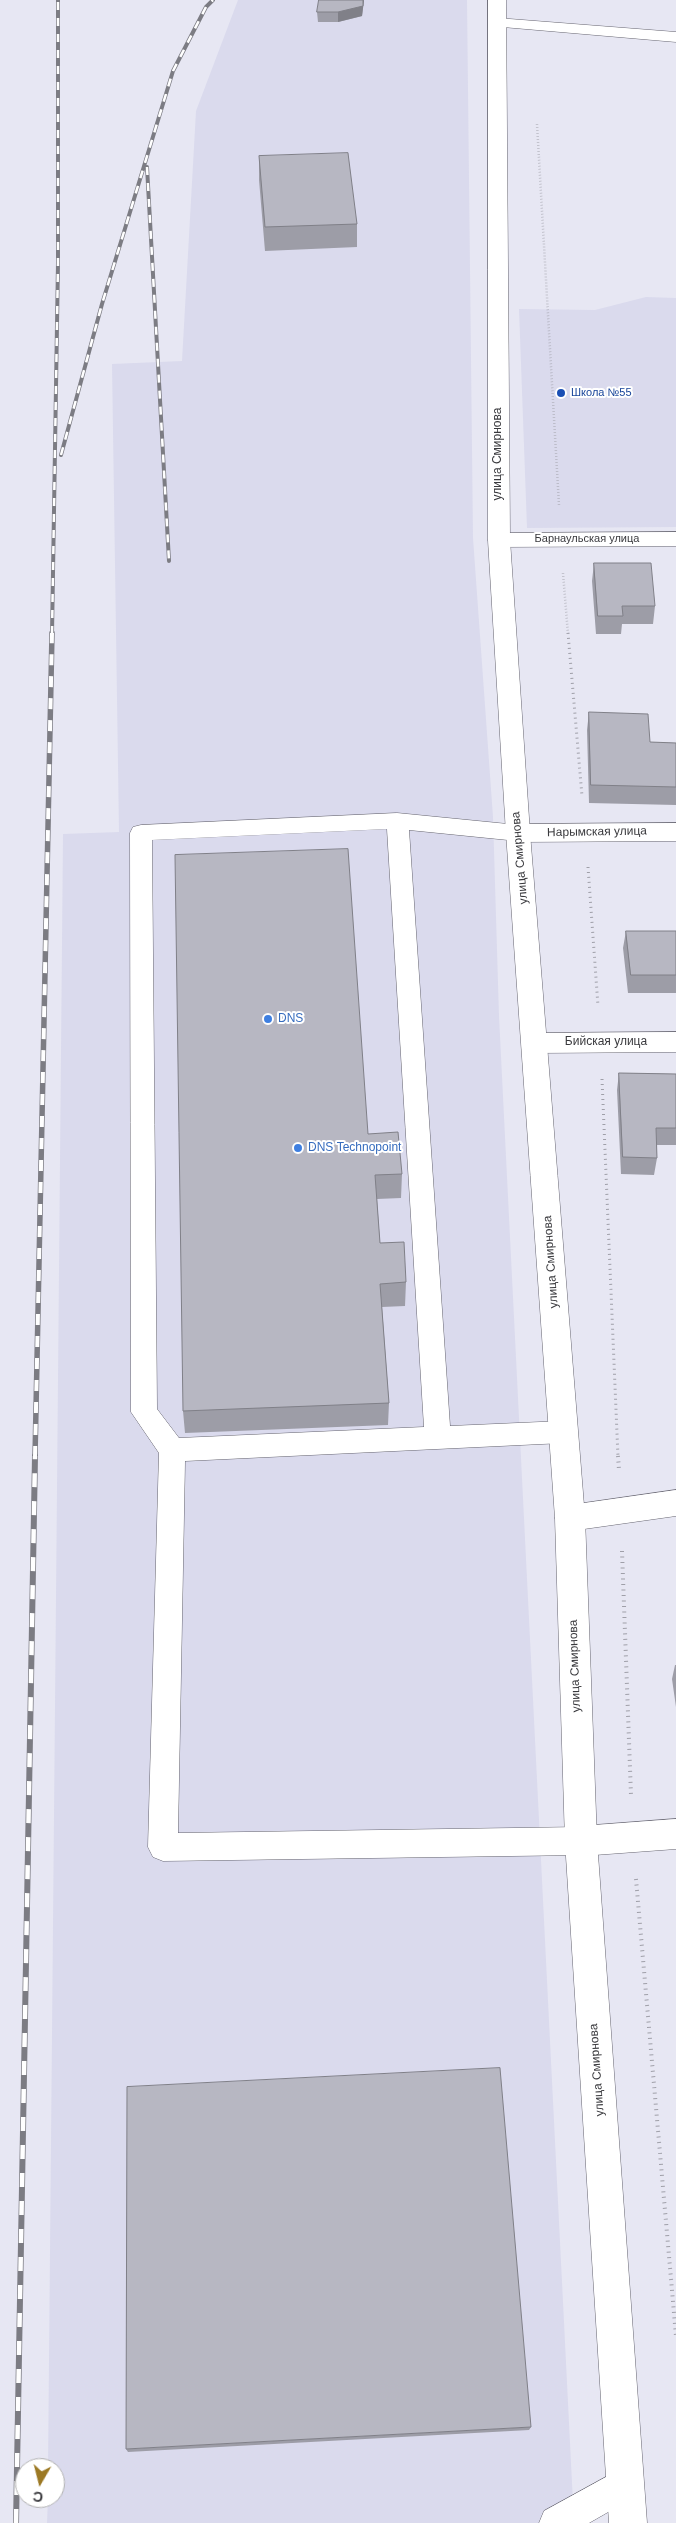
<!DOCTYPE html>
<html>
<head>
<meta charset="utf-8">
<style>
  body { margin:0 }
  #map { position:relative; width:676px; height:2523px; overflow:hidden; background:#e7e7f3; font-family:Helvetica,sans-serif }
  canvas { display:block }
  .north { position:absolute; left:15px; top:2458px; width:50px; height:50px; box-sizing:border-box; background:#fff; border:1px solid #b0b0b1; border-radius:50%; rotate:188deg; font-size:14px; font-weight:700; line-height:20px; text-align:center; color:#39393d }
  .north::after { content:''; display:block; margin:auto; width:18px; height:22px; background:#9c7924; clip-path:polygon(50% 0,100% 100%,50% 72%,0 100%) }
</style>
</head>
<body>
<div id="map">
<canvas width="676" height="2523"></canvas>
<div class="north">С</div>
</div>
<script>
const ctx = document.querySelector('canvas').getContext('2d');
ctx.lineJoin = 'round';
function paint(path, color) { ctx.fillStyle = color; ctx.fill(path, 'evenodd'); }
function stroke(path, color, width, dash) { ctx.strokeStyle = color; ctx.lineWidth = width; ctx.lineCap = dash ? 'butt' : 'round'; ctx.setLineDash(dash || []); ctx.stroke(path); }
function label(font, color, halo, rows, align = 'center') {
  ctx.font = font + ' Helvetica,sans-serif'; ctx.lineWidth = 4; ctx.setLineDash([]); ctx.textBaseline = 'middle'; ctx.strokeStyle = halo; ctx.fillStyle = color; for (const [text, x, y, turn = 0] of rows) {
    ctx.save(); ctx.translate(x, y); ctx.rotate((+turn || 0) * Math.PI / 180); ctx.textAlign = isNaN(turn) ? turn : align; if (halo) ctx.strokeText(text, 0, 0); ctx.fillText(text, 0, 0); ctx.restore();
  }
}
paint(new Path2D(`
  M 238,0 L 467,0 L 473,538 L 493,817 L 499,1016 L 574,2523 L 47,2523 L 48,2498 L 55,2498 L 55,2468 L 48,2468 L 63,834 L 119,832 L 112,364 L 182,361 L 196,111 Z
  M 646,297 L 676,298 L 676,527 L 527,528 L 519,309 L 595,310 Z`), '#dadaed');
const service = new Path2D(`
  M 497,18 L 676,32 L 676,42 L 491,26 L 489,23 L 491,20 Z
  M 397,813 L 518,825 L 526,827 L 529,833 L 526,839 L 518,841 L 409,830 L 450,1426 L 563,1421 L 572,1424 L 576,1432 L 572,1440 L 563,1443 L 185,1461 L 178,1833 L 581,1827 L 591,1831 L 596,1841 L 591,1851 L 581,1855 L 163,1861 L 153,1857 L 148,1847 L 159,1453 L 131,1412 L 130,833 L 133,827 L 141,825 ZM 387,829 L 424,1427 L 179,1438 L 157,1409 L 152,840 Z
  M 626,2466 L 638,2471 L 643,2483 L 638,2495 L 589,2523 L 539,2523 L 544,2511 Z`);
const minor = new Path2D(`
  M 676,532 L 676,546 L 499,547 L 491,545 L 488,540 L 491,535 L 499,533 Z
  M 676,823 L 676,841 L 518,842 L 510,839 L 506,833 L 510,827 L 518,824 Z
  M 676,1032 L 676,1052 L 535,1053 L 526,1050 L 522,1043 L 526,1036 L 535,1033 Z
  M 676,1490 L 676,1516 L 570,1531 L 560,1527 L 555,1518 L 560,1509 L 570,1505 Z
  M 676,1819 L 676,1849 L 581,1856 L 570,1852 L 565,1841 L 570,1830 L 581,1826 Z`);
const secondary = new Path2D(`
  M 488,0 L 506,0 L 510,540 L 530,833 L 585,1518 L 597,1841 L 647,2523 L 609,2523 L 565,1841 L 555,1518 L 506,833 L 488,540 Z`);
stroke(service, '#666570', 1);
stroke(minor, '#666570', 1);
stroke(secondary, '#666570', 1);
stroke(new Path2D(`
  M 537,124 L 559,505
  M 563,573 L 568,634`), '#9f9fa8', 2.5, [0.5, 2.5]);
stroke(new Path2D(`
  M 568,633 L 582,796
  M 588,867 L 598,1006
  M 602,1079 L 618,1457`), '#9f9fa8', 3, [1, 4]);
stroke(new Path2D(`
  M 618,1456 L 619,1470
  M 622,1551 L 631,1795
  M 636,1879 L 676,2336`), '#9f9fa8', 4, [1, 4.5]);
paint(service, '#fff');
paint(minor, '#fff');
paint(secondary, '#fff');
const railFar2 = new Path2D(`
  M 147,167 L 169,561
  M 61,455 L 102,304 L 173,71 L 206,7 L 213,0
  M 52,634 L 58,263 L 58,0`);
const railFar1 = new Path2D(`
  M 35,1457 L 52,633`);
const rail = new Path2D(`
  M 16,2523 L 35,1456`);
stroke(railFar2, '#7c7c83', 4);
stroke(railFar1, '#7c7c83', 5.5);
stroke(rail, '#7c7c83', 6);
stroke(railFar2, '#fff', 2.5, [8]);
stroke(railFar1, '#fff', 4, [11]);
stroke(rail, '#fff', 4.5, [14]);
paint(new Path2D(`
  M 319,0 L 364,0 L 362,16 L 338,22 L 318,22 L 317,12 Z
  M 259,156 L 357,224 L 357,247 L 265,251 L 259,180 Z
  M 594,563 L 655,606 L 653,624 L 622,624 L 621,634 L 596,634 L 592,581 Z
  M 589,712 L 650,742 L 676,743 L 676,805 L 589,803 L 587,730 Z
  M 626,931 L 676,931 L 676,993 L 628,993 L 623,948 Z
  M 619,1073 L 676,1074 L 676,1145 L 657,1145 L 657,1158 L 654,1175 L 621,1174 L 617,1090 Z
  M 368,1134 L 402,1174 L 401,1198 L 377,1199 L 380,1243 L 406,1282 L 405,1306 L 382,1307 L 389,1403 L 388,1425 L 185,1433 L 183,1411 Z
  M 675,1665 L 676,1665 L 676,1707 L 672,1679 Z
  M 531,2427 L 529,2430 L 128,2452 L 126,2449 Z`), '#9d9da7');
paint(new Path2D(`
  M 364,0 L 362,16 L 338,22 L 338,12 Z`), '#808088');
const building = new Path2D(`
  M 319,0 L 363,0 L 363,6 L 338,12 L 317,12 Z
  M 348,153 L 357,224 L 265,227 L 259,156 Z
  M 594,563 L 651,563 L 655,606 L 622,606 L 623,616 L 598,616 Z
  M 589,712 L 648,714 L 650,742 L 676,743 L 676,787 L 591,785 Z
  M 348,849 L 368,1134 L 398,1132 L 402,1174 L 375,1175 L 380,1243 L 404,1242 L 406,1282 L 380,1284 L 389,1403 L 183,1411 L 175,855 Z
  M 626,931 L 676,931 L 676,975 L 631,975 Z
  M 619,1073 L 676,1074 L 676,1128 L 656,1128 L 657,1158 L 623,1157 Z
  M 500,2068 L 531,2427 L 126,2449 L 127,2087 Z`);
paint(building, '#b7b7c2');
stroke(building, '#808088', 1);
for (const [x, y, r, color] of [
  [561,393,5,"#1a4fb4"],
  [268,1019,5,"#3f7fe0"],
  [298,1148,5,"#3f7fe0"]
]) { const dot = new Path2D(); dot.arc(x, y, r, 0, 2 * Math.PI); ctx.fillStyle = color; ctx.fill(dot); stroke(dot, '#fff', 2); }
label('11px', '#164399', '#fff', [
  ["Школа №55",571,393]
], 'left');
label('11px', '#39393d', '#fff', [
  ["Барнаульская улица",587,539]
]);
label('12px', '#39393d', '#fff', [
  ["улица Смирнова",498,454,-90],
  ["Нарымская улица",597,832,-1],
  ["улица Смирнова",520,858,-95],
  ["Бийская улица",606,1042],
  ["улица Смирнова",551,1262,-94],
  ["улица Смирнова",575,1666,-92],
  ["улица Смирнова",597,2070,-94]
]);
label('12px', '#366cbe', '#fff', [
  ["DNS",278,1019],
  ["DNS Technopoint",308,1148]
], 'left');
</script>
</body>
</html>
